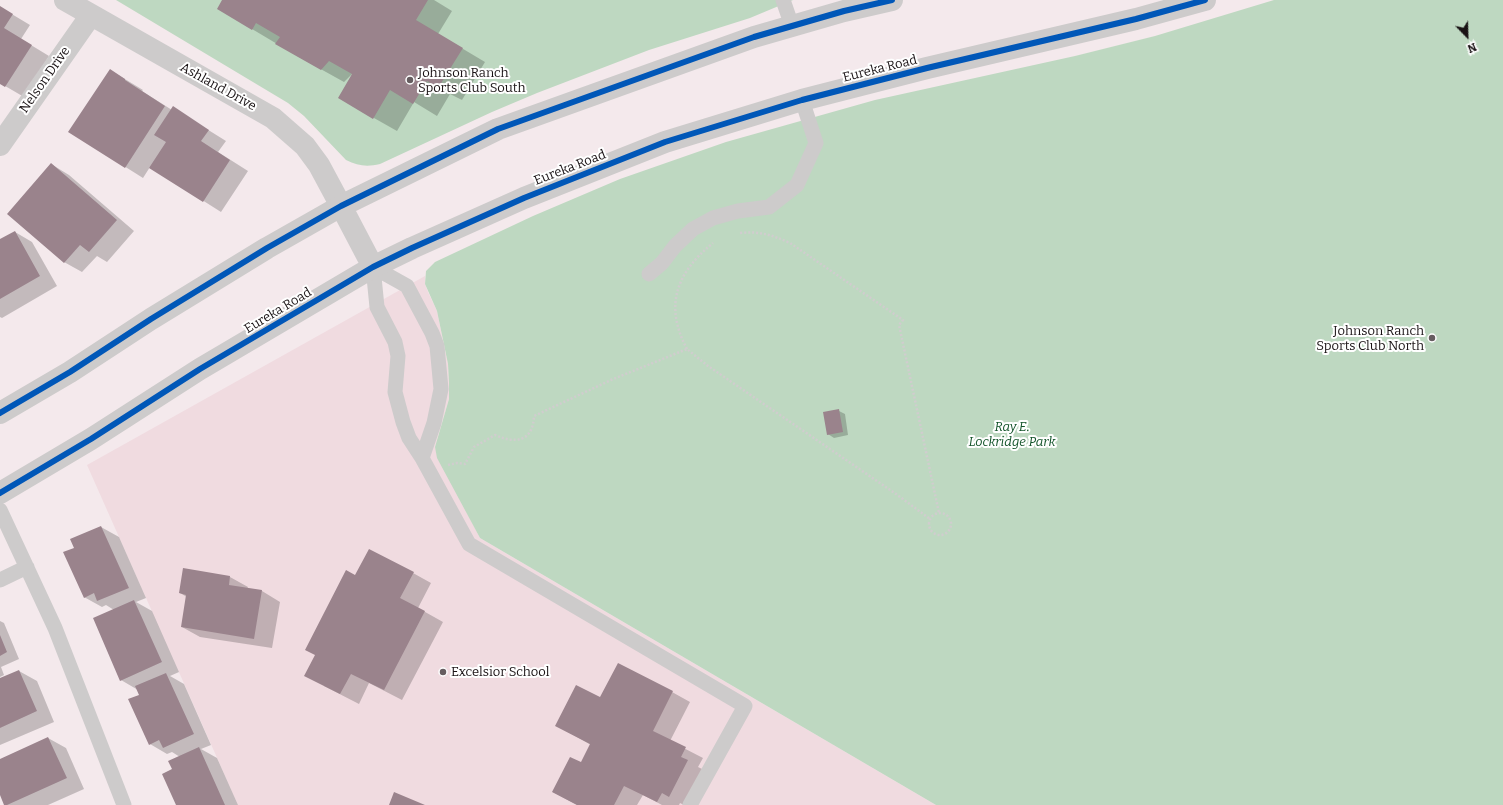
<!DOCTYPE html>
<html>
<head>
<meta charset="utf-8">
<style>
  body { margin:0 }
  #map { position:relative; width:1503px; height:805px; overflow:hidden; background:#f4e9ec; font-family:Bitter,serif }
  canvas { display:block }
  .north { position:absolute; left:1447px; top:16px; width:40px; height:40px; -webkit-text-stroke:3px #fff; paint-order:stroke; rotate:157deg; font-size:11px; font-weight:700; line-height:16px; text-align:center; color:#191214 }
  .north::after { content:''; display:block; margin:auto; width:14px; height:18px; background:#191214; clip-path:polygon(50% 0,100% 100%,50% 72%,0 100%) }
</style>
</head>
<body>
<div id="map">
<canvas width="1503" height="805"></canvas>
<div class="north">N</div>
</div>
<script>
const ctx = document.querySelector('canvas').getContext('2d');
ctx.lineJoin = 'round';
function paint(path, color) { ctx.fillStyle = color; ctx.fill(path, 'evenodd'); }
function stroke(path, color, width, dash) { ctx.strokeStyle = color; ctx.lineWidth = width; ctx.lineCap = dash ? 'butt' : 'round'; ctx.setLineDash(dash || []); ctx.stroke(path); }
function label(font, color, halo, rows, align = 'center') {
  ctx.font = font + ' Bitter,serif'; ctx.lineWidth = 4; ctx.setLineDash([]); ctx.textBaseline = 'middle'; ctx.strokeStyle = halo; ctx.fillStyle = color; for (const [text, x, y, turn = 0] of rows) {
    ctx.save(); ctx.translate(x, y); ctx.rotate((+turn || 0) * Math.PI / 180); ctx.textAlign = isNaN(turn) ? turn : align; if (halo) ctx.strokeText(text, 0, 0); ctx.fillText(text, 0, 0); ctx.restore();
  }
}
paint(new Path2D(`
  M 425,276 L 425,284 L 428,292 L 437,311 L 448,364 L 449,383 L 449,399 L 435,447 L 480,538 L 936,805 L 238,805 L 87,465 Z`), '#f0dbe0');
paint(new Path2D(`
  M 116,0 L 793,0 L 750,18 L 649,50 L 537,93 L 492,112 L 380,164 C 367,167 358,166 346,160 L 304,116 L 288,103 Z
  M 1274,0 L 1503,0 L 1503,805 L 936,805 L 480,538 L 437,458 L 435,447 L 449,399 L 449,383 L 448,364 L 437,311 L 425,284 L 426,271 L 435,262 L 533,216 L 620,179 L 726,142 L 875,100 L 1075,56 L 1155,36 Z`), '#bed8c1');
paint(new Path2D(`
  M 224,0 L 434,0 L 452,11 L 438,34 L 485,62 L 462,100 L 450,94 L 437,116 L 414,102 L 397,131 L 374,118 L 353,73 L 344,82 L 299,57 L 252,29 Z
  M 0,7 L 30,25 L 21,39 L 49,56 L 24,97 L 0,83 Z
  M 110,70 L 143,90 L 142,91 L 172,110 L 173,108 L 226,141 L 218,152 L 248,171 L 221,212 L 150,167 L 143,178 L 70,132 Z
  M 51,164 L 69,175 L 134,231 L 107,262 L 97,256 L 82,272 L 64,262 Z
  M 15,232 L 32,242 L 57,286 L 2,318 L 0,317 L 0,240 Z
  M 839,411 L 845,414 L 848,435 L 834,438 L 828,434 Z
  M 101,527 L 119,537 L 146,598 L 136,602 L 152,611 L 179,672 L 170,676 L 184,684 L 211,745 L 201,749 L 217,758 L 238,805 L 177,805 L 174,770 L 180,757 L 172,752 L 167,754 L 150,744 L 140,695 L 138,690 L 121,680 L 114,610 L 106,605 L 102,607 L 84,597 L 75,548 Z
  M 413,573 L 431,583 L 418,608 L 443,622 L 402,700 L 369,683 L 359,704 L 324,686 L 356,576 Z
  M 230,577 L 248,587 L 247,589 L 262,591 L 280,602 L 272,648 L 200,637 L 182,627 L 187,597 L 180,593 Z
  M 0,621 L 4,623 L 19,659 L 1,667 L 4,675 L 0,677 Z
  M 19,671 L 37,681 L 54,722 L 0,745 L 0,679 Z
  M 672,692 L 690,702 L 670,741 L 703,758 L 698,767 L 706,771 L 684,805 L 680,803 L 679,805 L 662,805 L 643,795 L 637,805 L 577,805 L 553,792 L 581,764 L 591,745 L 556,725 L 600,699 Z
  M 48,738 L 66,748 L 84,789 L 48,805 L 5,805 L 0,793 L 0,760 Z`), '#0003');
paint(new Path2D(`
  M 222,0 L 428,0 L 416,20 L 463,48 L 438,88 L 427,81 L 413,104 L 390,90 L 373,119 L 338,98 L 352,74 L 329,61 L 321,70 L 275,44 L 280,37 L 256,23 L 252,30 L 217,9 Z
  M 0,6 L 13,14 L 4,28 L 32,45 L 5,87 L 0,84 Z
  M 110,69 L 125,79 L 125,80 L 165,106 L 125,168 L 68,132 Z
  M 173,106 L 209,130 L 201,141 L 230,160 L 203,202 L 149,168 L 166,142 L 154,135 Z
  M 51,163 L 117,220 L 89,252 L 80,245 L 64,263 L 7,214 Z
  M 15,231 L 40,276 L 0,299 L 0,239 Z
  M 839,409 L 843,432 L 827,435 L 823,412 Z
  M 101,526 L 129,588 L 97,601 L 94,593 L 84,598 L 63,552 L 74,548 L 70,539 Z
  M 369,549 L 414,572 L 400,598 L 425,611 L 384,690 L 351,674 L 340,694 L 304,676 L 315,655 L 305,650 L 346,570 L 355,575 Z
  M 183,568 L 230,576 L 229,585 L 262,590 L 254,639 L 181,627 L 186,595 L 179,593 Z
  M 134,600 L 162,662 L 120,681 L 93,618 Z
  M 0,635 L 7,652 L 0,656 Z
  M 618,663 L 673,691 L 653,731 L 686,747 L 681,757 L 688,760 L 669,797 L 662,793 L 657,802 L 624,786 L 614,805 L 577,805 L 552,792 L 570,757 L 581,762 L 590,744 L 555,726 L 576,685 L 600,697 Z
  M 19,670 L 37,711 L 0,728 L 0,678 Z
  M 166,673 L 194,734 L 163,748 L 159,740 L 149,745 L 128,699 L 139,695 L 135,686 Z
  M 48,737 L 67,778 L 7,805 L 4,805 L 0,795 L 0,759 Z
  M 199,747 L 225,805 L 176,805 L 162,774 L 172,769 L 168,761 Z
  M 394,792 L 425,805 L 389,805 Z`), '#9a838c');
stroke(new Path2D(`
  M 740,233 C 760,231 772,235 790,243 L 903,320 L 899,325 L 939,513
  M 687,349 C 664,306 676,273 713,243
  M 448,465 L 457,463 L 465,464 L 474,447 L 495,435 C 515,444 533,442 534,416 L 611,380 L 687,349 L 708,366 L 896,494 L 930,519
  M929 524a11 11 0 1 1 22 0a11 11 0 1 1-22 0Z`), '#d0cdce', 2.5, [2, 2]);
stroke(new Path2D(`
  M 783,0 L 792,26
  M 373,267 L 377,307 L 395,342 L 398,356 L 395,392 L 403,422 L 409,438 L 422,458 L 469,544 L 745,706 L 690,805
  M 373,267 L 407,286 L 432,333 L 437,346 L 441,389 L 434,423 L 422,458
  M 649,274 L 662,263 L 675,246 L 693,229 L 713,218 L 738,211 L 769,207 L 797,185 L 816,143 L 802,100
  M 0,510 L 55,628 L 124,805
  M 0,580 L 27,567`), '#cdcbcb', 15);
stroke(new Path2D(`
  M 65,0 L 273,118 L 305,146 L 319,165 L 341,206
  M 0,145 L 91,15`), '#cdcbcb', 22);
stroke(new Path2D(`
  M 341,206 L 373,267
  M 0,413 L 70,372 L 151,319 L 267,248 L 341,206 L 498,129 L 754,37 L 844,11 L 892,0
  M 0,493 L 91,439 L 200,369 L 373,267 L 412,248 L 524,198 L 665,142 L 802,100 L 927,68 L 1136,19 L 1205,0`), '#cdcbcb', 22);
stroke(new Path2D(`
  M 0,413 L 70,372 L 151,319 L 267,248 L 341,206 L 498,129 L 754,37 L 844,11 L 892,0
  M 0,493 L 91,439 L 200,369 L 373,267 L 412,248 L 524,198 L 665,142 L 802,100 L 927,68 L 1136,19 L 1205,0`), '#0057b8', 6);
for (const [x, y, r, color] of [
  [410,80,4,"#665d60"],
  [1432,338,4,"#665d60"],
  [443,672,4,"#665d60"]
]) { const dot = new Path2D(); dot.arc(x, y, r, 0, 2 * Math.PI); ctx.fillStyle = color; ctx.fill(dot); stroke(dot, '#fff', 1.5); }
label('13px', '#191214', '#fff', [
  ["Eureka Road",880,69,-14],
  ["Nelson Drive",45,80,-55],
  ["Ashland Drive",218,87,29],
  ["Eureka Road",570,168,-21],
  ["Eureka Road",278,311,-31]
]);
label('13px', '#191214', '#fff', [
  ["Johnson Ranch",418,73],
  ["Sports Club South",418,88],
  ["Johnson Ranch",1424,331,"right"],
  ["Sports Club North",1424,346,"right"],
  ["Excelsior School",451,672]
], 'left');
label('italic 13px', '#13542a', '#fff', [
  ["Ray E.",1012,427],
  ["Lockridge Park",1012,442]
]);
</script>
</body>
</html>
